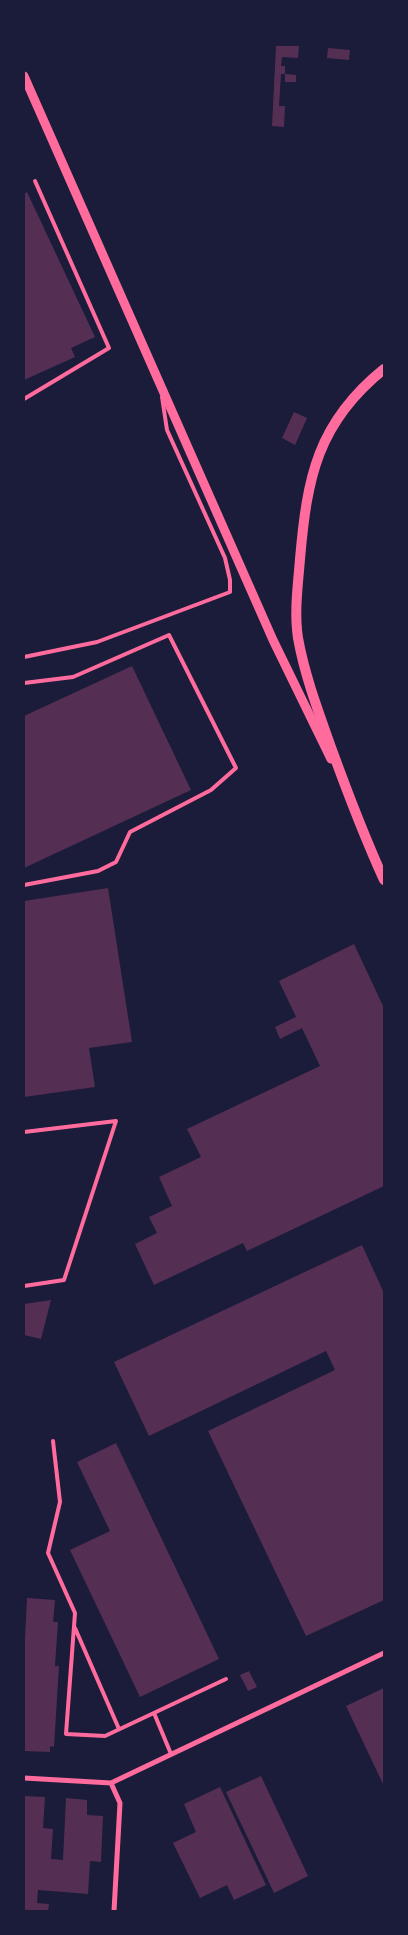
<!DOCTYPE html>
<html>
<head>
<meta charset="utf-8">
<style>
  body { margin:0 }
  #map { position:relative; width:408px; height:1935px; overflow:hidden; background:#1b1b3a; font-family:"Varela Round",sans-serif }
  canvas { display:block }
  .frame { position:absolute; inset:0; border:25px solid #1b1b3a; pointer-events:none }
</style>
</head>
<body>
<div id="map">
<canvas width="408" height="1935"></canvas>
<div class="frame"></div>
</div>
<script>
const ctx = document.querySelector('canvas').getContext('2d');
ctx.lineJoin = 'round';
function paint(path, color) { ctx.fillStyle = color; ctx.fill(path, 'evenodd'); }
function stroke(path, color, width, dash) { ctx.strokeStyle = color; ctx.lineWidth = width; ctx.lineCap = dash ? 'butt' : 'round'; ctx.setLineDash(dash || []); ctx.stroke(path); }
paint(new Path2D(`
  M 276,46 L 299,46 L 298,58 L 282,57 L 281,66 L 285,66 L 285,74 L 281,74 L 279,106 L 285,106 L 284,127 L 272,126 Z
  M 328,48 L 350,50 L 349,60 L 327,58 Z
  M 285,74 L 296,75 L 296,82 L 285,82 Z
  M 27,192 L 95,337 L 71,348 L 75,357 L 24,380 L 24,194 Z
  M 294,412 L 307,418 L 295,445 L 282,438 Z
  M 132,666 L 191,790 L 24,868 L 24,716 Z
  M 108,888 L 132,1042 L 89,1048 L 95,1087 L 24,1097 L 24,901 Z
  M 354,944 L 384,1008 L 384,1186 L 247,1251 L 243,1243 L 154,1285 L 135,1244 L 157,1233 L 149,1217 L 172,1206 L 159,1177 L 201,1157 L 187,1129 L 320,1066 L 302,1028 L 280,1039 L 275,1027 L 296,1017 L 279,981 Z
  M 362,1245 L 384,1293 L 384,1600 L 306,1636 L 208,1431 L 335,1370 L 326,1351 L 149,1436 L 114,1362 Z
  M 51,1300 L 41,1339 L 24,1335 L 24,1304 Z
  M 116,1443 L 219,1659 L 140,1697 L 70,1550 L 110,1531 L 77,1462 Z
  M 27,1598 L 55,1600 L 53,1622 L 58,1622 L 55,1666 L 59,1666 L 54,1747 L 50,1746 L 50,1752 L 24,1751 L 24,1658 Z
  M 249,1671 L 257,1687 L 248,1691 L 240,1675 Z
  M 384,1688 L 384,1786 L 346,1706 Z
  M 261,1776 L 308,1876 L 274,1893 L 226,1792 Z
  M 220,1787 L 266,1885 L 234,1900 L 227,1885 L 200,1898 L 173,1843 L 196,1832 L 184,1804 Z
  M 24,1796 L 45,1797 L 43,1828 L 53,1829 L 51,1859 L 63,1860 L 66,1798 L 87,1800 L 87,1815 L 103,1816 L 101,1862 L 90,1861 L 88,1894 L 38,1890 L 37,1903 L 49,1904 L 48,1911 L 24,1911 Z`), '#542f53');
stroke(new Path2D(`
  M 24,399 L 109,348 L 35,181
  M 24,657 L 97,642 L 230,592 L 230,580 L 225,558 L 167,430 L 162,397
  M 24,683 L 73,677 L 169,635 L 236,768 L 211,790 L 130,832 L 116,862 L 98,871 L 24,885
  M 24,1132 L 116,1121 L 64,1280 L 24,1286
  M 53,1441 L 60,1502 L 48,1553 L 75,1613 L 66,1734 L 105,1736 L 226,1679
  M 75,1628 L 119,1729
  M 154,1713 L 171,1754`), '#ff6b9d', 4);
stroke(new Path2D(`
  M 24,1778 L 111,1783 L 384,1653
  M 111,1783 L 120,1803 L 114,1911`), '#ff6b9d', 5);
stroke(new Path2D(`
  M 24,76 L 273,640 L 331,759`), '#ff6b9d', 9);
stroke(new Path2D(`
  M 384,369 C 317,423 307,478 300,559 C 298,585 294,612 298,638 C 305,677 319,713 332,750 C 348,794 365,838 384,880`), '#ff6b9d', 10);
</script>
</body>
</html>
